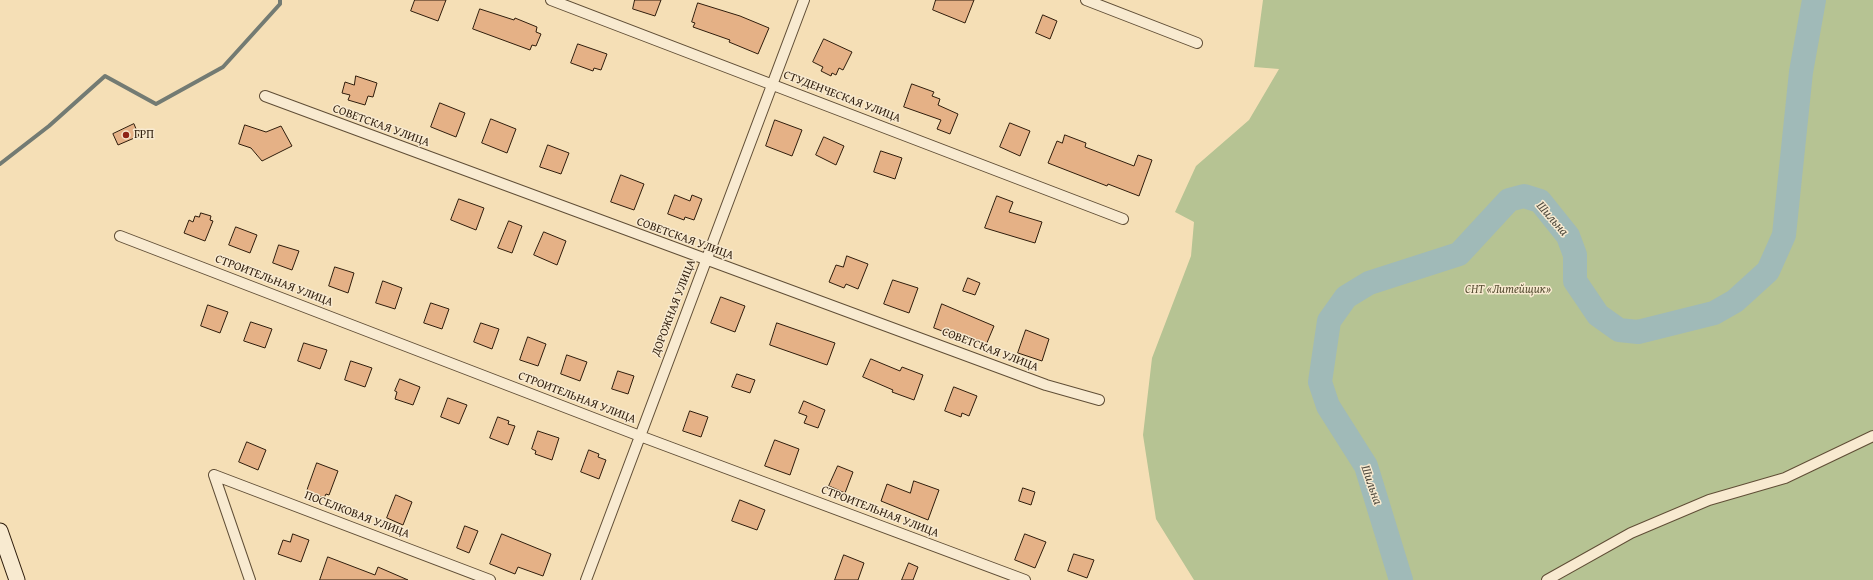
<!DOCTYPE html>
<html>
<head>
<meta charset="utf-8">
<style>
  body { margin:0 }
  canvas { display:block; background:#f5dfb6 }
</style>
</head>
<body>
<canvas width="1873" height="580"></canvas>
<script>
const ctx = document.querySelector('canvas').getContext('2d');
ctx.lineJoin = 'round';
function paint(path, color) { ctx.fillStyle = color; ctx.fill(path, 'evenodd'); }
function stroke(path, color, width, dash) { ctx.strokeStyle = color; ctx.lineWidth = width; ctx.lineCap = dash ? 'butt' : 'round'; ctx.setLineDash(dash || []); ctx.stroke(path); }
function label(font, color, halo, rows, align = 'center') {
  ctx.font = font + ' "Gentium Book Plus",serif'; ctx.lineWidth = 3; ctx.setLineDash([]); ctx.textBaseline = 'middle'; ctx.strokeStyle = halo; ctx.fillStyle = color; for (const [text, x, y, turn = 0] of rows) {
    ctx.save(); ctx.translate(x, y); ctx.rotate((+turn || 0) * Math.PI / 180); ctx.textAlign = isNaN(turn) ? turn : align; if (halo) ctx.strokeText(text, 0, 0); ctx.fillText(text, 0, 0); ctx.restore();
  }
}
paint(new Path2D(`
  M 1263,0 L 1873,0 L 1873,580 L 1194,580 L 1156,519 L 1143,435 L 1152,358 L 1191,256 L 1194,222 L 1175,212 L 1196,166 L 1249,120 L 1279,69 L 1254,67 Z`), '#b6c393');
stroke(new Path2D(`
  M 0,164 L 49,126 L 105,76 L 156,104 L 223,67 L 280,4 L 280,0`), '#737b73', 4);
stroke(new Path2D(`
  M 1401,580 L 1366,466 L 1328,406 L 1320,382 L 1329,321 L 1346,297 L 1369,283 L 1459,254 L 1509,200 L 1524,196 L 1540,201 L 1568,236 L 1575,255 L 1575,281 L 1598,315 L 1619,330 L 1638,332 L 1714,313 L 1735,301 L 1768,271 L 1784,235 L 1801,72 L 1814,0`), '#a0bab8', 24);
const building = new Path2D(`
  M 415,0 L 446,0 L 438,21 L 411,11 Z
  M 635,0 L 661,0 L 655,16 L 633,9 Z
  M 936,0 L 974,0 L 965,23 L 933,10 Z
  M 698,3 L 740,16 L 769,28 L 758,54 L 729,42 L 730,40 L 693,27 L 695,23 L 692,22 Z
  M 480,9 L 514,20 L 515,18 L 537,27 L 536,32 L 541,34 L 536,46 L 532,45 L 530,50 L 473,29 Z
  M 1043,15 L 1057,21 L 1050,39 L 1036,33 Z
  M 824,39 L 852,52 L 843,70 L 839,68 L 836,75 L 832,73 L 831,76 L 821,71 L 823,67 L 813,62 Z
  M 578,44 L 607,54 L 601,70 L 594,68 L 593,71 L 571,63 Z
  M 356,76 L 377,83 L 373,97 L 368,96 L 365,105 L 348,100 L 350,95 L 342,93 L 345,82 L 354,85 Z
  M 912,84 L 934,92 L 932,96 L 940,99 L 938,105 L 958,114 L 950,134 L 937,129 L 941,120 L 904,107 Z
  M 440,103 L 465,113 L 456,137 L 431,127 Z
  M 491,119 L 516,129 L 507,153 L 482,143 Z
  M 775,120 L 802,130 L 792,156 L 766,146 Z
  M 1010,123 L 1030,131 L 1020,156 L 1000,147 Z
  M 134,124 L 139,136 L 118,145 L 113,134 Z
  M 245,125 L 266,132 L 281,126 L 292,146 L 262,161 L 251,148 L 239,144 Z
  M 1065,135 L 1086,143 L 1085,147 L 1134,166 L 1138,155 L 1152,160 L 1139,196 L 1108,184 L 1107,186 L 1048,163 L 1057,141 L 1062,143 Z
  M 824,137 L 844,146 L 836,165 L 816,155 Z
  M 548,145 L 569,153 L 561,174 L 540,167 Z
  M 881,151 L 902,158 L 895,179 L 874,172 Z
  M 621,175 L 644,184 L 634,210 L 611,202 Z
  M 675,195 L 690,201 L 692,195 L 702,199 L 694,220 L 685,217 L 684,220 L 668,214 Z
  M 997,196 L 1013,202 L 1009,212 L 1042,222 L 1035,243 L 985,228 Z
  M 459,199 L 484,208 L 476,230 L 451,220 Z
  M 201,213 L 211,216 L 210,220 L 213,221 L 205,241 L 184,233 L 189,220 L 193,222 L 195,216 L 199,217 Z
  M 509,221 L 522,226 L 512,253 L 498,248 Z
  M 236,227 L 257,235 L 250,253 L 229,245 Z
  M 544,232 L 566,241 L 557,265 L 534,255 Z
  M 279,245 L 299,251 L 292,270 L 273,263 Z
  M 847,256 L 868,264 L 858,289 L 846,284 L 844,288 L 829,282 L 836,265 L 843,267 Z
  M 335,267 L 354,273 L 348,293 L 329,286 Z
  M 968,278 L 980,283 L 975,295 L 963,291 Z
  M 893,280 L 918,288 L 909,313 L 884,304 Z
  M 383,281 L 402,288 L 395,309 L 376,303 Z
  M 721,297 L 745,306 L 735,332 L 711,323 Z
  M 431,303 L 449,309 L 442,329 L 424,323 Z
  M 942,304 L 994,326 L 986,345 L 954,332 L 953,335 L 934,328 Z
  M 208,305 L 228,312 L 220,333 L 201,326 Z
  M 251,322 L 272,329 L 265,348 L 244,341 Z
  M 481,323 L 499,329 L 492,349 L 474,342 Z
  M 777,323 L 835,343 L 827,365 L 770,345 Z
  M 1026,330 L 1049,339 L 1042,361 L 1018,353 Z
  M 528,337 L 546,344 L 538,366 L 520,360 Z
  M 304,343 L 327,350 L 320,369 L 298,361 Z
  M 567,355 L 587,362 L 580,381 L 561,374 Z
  M 871,359 L 900,371 L 902,367 L 923,375 L 914,400 L 892,392 L 893,390 L 863,377 Z
  M 351,361 L 372,368 L 365,387 L 345,380 Z
  M 618,371 L 634,376 L 628,394 L 612,389 Z
  M 737,374 L 755,380 L 750,393 L 732,387 Z
  M 400,379 L 420,387 L 413,405 L 395,399 L 397,392 L 395,391 Z
  M 954,387 L 977,396 L 969,416 L 962,413 L 961,417 L 945,411 Z
  M 448,398 L 467,405 L 459,424 L 441,417 Z
  M 804,401 L 825,410 L 818,428 L 804,423 L 807,416 L 799,413 Z
  M 690,411 L 708,417 L 701,437 L 683,431 Z
  M 498,417 L 509,421 L 508,424 L 515,426 L 508,445 L 490,438 Z
  M 538,431 L 559,438 L 552,460 L 535,454 L 536,451 L 532,449 Z
  M 775,440 L 799,449 L 790,475 L 765,466 Z
  M 247,442 L 266,450 L 258,470 L 239,462 Z
  M 589,450 L 599,454 L 598,457 L 606,460 L 599,479 L 581,472 Z
  M 317,463 L 338,471 L 329,495 L 326,494 L 324,498 L 307,491 Z
  M 838,466 L 853,472 L 845,493 L 829,486 Z
  M 914,481 L 939,490 L 928,520 L 881,501 L 887,484 L 910,493 Z
  M 1023,488 L 1035,492 L 1031,505 L 1019,501 Z
  M 396,495 L 412,502 L 403,525 L 387,518 Z
  M 740,500 L 765,510 L 757,530 L 732,521 Z
  M 465,526 L 478,531 L 469,553 L 457,548 Z
  M 293,534 L 309,540 L 301,562 L 278,554 L 283,540 L 290,542 Z
  M 502,534 L 551,554 L 543,576 L 518,567 L 515,574 L 490,564 Z
  M 1025,534 L 1046,542 L 1035,568 L 1015,560 Z
  M 1074,554 L 1094,560 L 1087,578 L 1068,571 Z
  M 844,555 L 864,563 L 858,580 L 835,580 Z
  M 328,557 L 375,575 L 378,567 L 408,580 L 320,580 Z
  M 909,563 L 918,567 L 913,580 L 902,580 Z`);
paint(building, '#e5b186');
stroke(building, '#2f1d0c', 1);
const street = new Path2D(`
  M 551,0 L 1123,219
  M 1086,0 L 1197,43
  M 265,96 L 1046,385 L 1099,400
  M 120,236 L 640,436 L 1025,580
  M 214,475 L 490,580
  M 214,475 L 250,580
  M 586,580 L 804,0
  M 1547,580 L 1631,533 L 1709,500 L 1785,478 L 1873,436`);
const secondary = new Path2D(`
  M 0,531 L 17,580`);
stroke(street, '#604e36', 12);
stroke(secondary, '#2f1d0c', 17);
stroke(street, '#f8ead0', 10);
stroke(secondary, '#f8ead0', 15);
for (const [x, y, r, color] of [
  [126,135,4,"#8f2418"]
]) { const dot = new Path2D(); dot.arc(x, y, r, 0, 2 * Math.PI); ctx.fillStyle = color; ctx.fill(dot); stroke(dot, '#f8ead0', 1.5); }
label('12px', '#2f1d0c', '#f8ead0', [
  ["СТУДЕНЧЕСКАЯ УЛИЦА",842,97,21],
  ["СОВЕТСКАЯ УЛИЦА",381,126,20],
  ["СОВЕТСКАЯ УЛИЦА",685,239,20],
  ["СТРОИТЕЛЬНАЯ УЛИЦА",274,281,21],
  ["ДОРОЖНАЯ УЛИЦА",674,308,-69],
  ["СОВЕТСКАЯ УЛИЦА",990,350,21],
  ["СТРОИТЕЛЬНАЯ УЛИЦА",577,398,21],
  ["СТРОИТЕЛЬНАЯ УЛИЦА",880,512,21],
  ["ПОСЕЛКОВАЯ УЛИЦА",357,515,21]
]);
label('12px', '#2f1d0c', '#f8ead0', [
  ["ГРП",134,135]
], 'left');
label('italic 12px', '#584f34', '#f8ead0', [
  ["СНТ «Литейщик»",1508,290]
]);
label('italic 13px', '#514c40', '#f8ead0', [
  ["Шильна",1552,219,49],
  ["Шильна",1371,485,71]
]);
</script>
</body>
</html>
